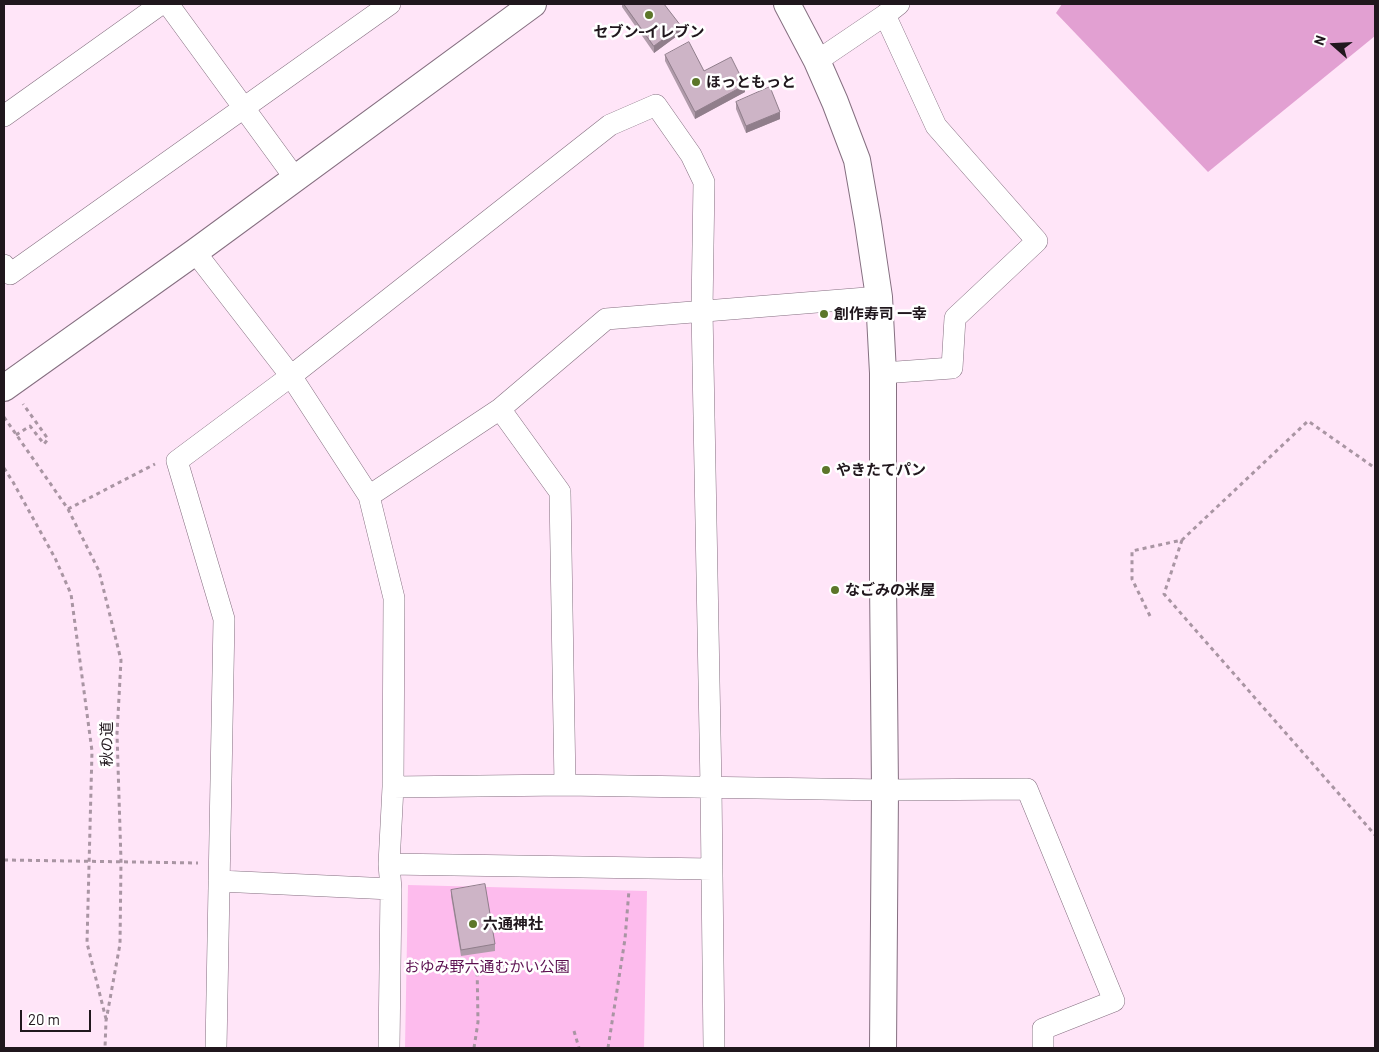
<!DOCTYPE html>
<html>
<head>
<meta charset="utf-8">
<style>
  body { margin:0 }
  #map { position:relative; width:1379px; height:1052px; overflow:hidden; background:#ffe5f8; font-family:Barlow,sans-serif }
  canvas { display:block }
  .frame { position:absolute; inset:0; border:5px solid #20171d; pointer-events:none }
  .north { position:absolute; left:1309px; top:20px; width:50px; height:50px; -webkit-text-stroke:4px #fff; paint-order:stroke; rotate:289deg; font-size:14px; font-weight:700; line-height:20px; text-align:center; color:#20171d }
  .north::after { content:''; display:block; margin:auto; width:18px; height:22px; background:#20171d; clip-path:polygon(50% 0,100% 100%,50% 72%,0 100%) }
  .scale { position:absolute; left:20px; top:1010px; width:71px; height:22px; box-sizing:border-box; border:2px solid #20171d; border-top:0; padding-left:6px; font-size:15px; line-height:18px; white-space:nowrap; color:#20171d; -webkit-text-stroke:4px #fff; paint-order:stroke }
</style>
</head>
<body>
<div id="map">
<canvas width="1379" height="1052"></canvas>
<div class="frame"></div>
<div class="north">N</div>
<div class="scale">20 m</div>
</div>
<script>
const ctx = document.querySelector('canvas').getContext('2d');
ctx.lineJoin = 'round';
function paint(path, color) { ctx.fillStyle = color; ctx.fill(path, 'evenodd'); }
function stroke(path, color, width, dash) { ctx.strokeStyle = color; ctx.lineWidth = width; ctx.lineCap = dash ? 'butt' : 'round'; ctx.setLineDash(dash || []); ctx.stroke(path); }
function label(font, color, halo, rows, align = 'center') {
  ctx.font = font + ' Barlow,"Noto Sans JP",sans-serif'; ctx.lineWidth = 5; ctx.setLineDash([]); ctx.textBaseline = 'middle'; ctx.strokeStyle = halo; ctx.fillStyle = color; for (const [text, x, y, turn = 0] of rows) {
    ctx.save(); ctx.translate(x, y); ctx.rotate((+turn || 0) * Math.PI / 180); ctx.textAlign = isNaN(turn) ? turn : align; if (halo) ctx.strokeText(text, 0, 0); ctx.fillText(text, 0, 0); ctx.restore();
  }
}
paint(new Path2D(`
  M 408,885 L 647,891 L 644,1048 L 405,1048 Z`), '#fdbbed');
paint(new Path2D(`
  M 1062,4 L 1375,4 L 1375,36 L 1208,172 L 1056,13 Z`), '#e2a0d2');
const minor = new Path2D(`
  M 168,4 L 295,178
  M 817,61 L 885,15 L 899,4
  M 4,116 L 161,4
  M 195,252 L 291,376 L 369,496 L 394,598 L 393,787 L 389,864 L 391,889 L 389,1048
  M 4,265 L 10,274 L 390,4
  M 883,373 L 952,368 L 955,318 L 1037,241 L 936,126 L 885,15
  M 500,409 L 560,492 L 565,785
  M 369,496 L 500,409 L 606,319 L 879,297
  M 393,787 L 565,785 L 885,790 L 1027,789 L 1114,1001 L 1043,1029 L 1043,1048
  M 389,864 L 712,869
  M 219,881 L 391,889
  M 216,1048 L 224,619 L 177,461 L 291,376 L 610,125 L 656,105 L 691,155 L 704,182 L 702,310 L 711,787 L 714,1048`);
const tertiary = new Path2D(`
  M 787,4 L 817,61 L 835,102 L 857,160 L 868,223 L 879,297 L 883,373 L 883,580 L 885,790 L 883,1048
  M 4,388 L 195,252 L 533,4`);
stroke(minor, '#856f80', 22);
stroke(tertiary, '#856f80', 28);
stroke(new Path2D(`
  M 4,417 L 68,509 L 99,571 L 121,660 L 117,734 L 121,861 L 120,944 L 106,1021 L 105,1048
  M 16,435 L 30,426 L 44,444 L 48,439 L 23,404
  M 4,468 L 13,482 L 55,558 L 71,594 L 92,751 L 87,943 L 106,1019
  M 68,509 L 155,464
  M 1182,540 L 1164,594 L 1375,835
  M 1150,616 L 1132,579 L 1132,551 L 1182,540 L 1308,421 L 1375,468
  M 4,860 L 198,863
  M 574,1031 L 579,1048
  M 474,1048 L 478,1022 L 477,962
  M 608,1048 L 625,939 L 629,890`), '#a995a3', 3, [4, 4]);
stroke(minor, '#fff', 21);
stroke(tertiary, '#fff', 26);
paint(new Path2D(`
  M 622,4 L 664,4 L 681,33 L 654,53 L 622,7 Z
  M 665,55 L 704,71 L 745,92 L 695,119 L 665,61 Z
  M 736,102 L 780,119 L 746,133 L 736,109 Z
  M 451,890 L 495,944 L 495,951 L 461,956 L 451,896 Z`), '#b09baa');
paint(new Path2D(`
  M 681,26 L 681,33 L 654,53 L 654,46 Z
  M 745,85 L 745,92 L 695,119 L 695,112 Z
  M 780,112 L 780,119 L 746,133 L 746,126 Z`), '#907e8b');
const building = new Path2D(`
  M 624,4 L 664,4 L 681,26 L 654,46 Z
  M 689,42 L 704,71 L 731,57 L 745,85 L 695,112 L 665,55 Z
  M 770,87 L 780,112 L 746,126 L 736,102 Z
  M 485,884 L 495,944 L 461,950 L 451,890 Z`);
paint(building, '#cdb4c6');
stroke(building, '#907e8b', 1);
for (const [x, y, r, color] of [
  [649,15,5,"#5c7629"],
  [696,82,5,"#5c7629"],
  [824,314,5,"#5c7629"],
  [826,470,5,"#5c7629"],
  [835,590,5,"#5c7629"],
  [473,924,5,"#5c7629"]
]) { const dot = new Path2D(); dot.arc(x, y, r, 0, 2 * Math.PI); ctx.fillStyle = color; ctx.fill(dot); stroke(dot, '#fff', 2); }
label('bold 15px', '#20171d', '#fff', [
  ["セブン-イレブン",649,32,"center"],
  ["ほっともっと",706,82],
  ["創作寿司 一幸",834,314],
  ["やきたてパン",836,470],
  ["なごみの米屋",845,590],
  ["六通神社",483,924]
], 'left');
label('15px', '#20171d', '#fff', [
  ["秋の道",107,744,-90]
]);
label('15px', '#5c1050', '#fff', [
  ["おゆみ野六通むかい公園",487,967]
]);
</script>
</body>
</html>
